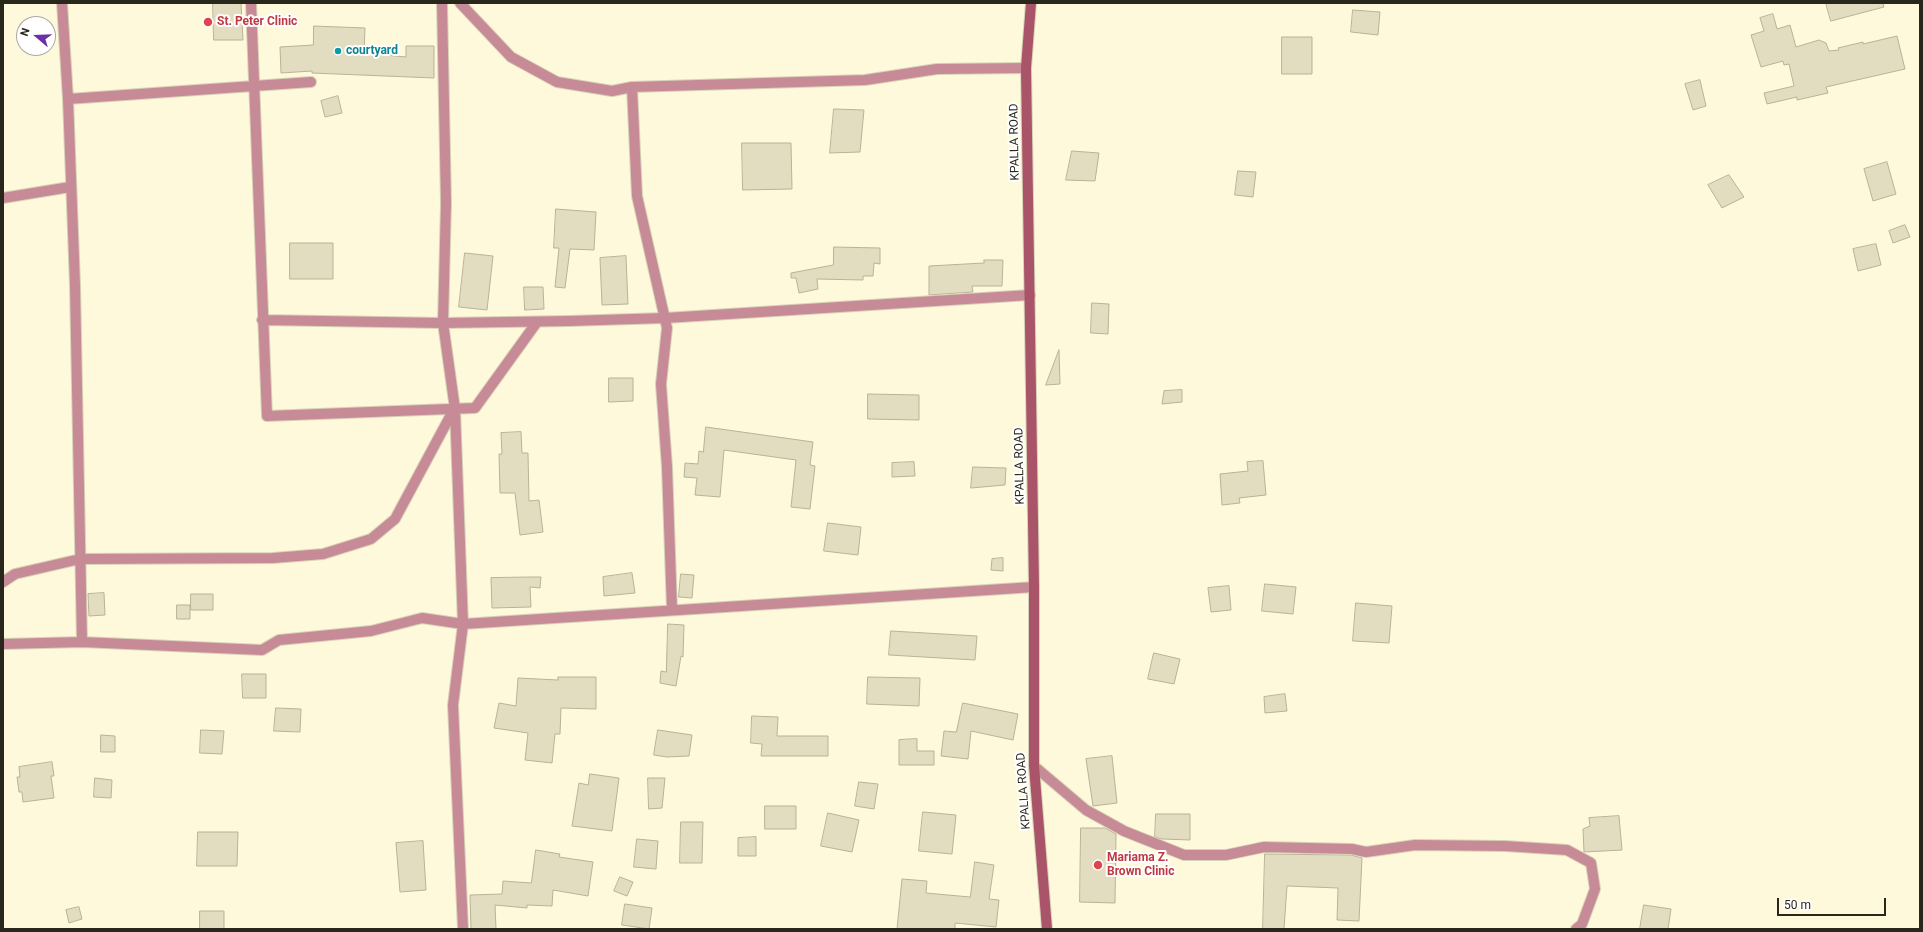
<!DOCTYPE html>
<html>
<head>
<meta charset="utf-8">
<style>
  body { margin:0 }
  #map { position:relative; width:1923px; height:932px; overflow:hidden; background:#fff9db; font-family:Roboto,sans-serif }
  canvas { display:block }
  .frame { position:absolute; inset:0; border:4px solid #29261b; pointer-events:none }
  .north { position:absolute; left:16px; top:16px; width:40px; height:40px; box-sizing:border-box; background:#fff; border:1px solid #a9a8a4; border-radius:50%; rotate:289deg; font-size:11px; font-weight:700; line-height:16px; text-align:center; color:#29261b }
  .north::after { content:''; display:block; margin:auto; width:14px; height:18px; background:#6d31a7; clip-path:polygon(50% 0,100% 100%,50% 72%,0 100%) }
  .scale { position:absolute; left:1777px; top:898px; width:109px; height:18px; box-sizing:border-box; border:2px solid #29261b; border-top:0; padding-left:5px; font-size:12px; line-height:14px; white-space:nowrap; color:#29261b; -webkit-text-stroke:3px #fff; paint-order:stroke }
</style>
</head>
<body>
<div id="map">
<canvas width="1923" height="932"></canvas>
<div class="frame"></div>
<div class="north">N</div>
<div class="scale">50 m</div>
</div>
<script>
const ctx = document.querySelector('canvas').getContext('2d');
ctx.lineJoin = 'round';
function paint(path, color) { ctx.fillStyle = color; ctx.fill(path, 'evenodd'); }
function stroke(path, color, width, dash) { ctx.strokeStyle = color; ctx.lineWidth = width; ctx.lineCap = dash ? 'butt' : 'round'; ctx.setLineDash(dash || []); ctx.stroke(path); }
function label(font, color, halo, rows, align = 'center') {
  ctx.font = font + ' Roboto,sans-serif'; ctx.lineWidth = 4; ctx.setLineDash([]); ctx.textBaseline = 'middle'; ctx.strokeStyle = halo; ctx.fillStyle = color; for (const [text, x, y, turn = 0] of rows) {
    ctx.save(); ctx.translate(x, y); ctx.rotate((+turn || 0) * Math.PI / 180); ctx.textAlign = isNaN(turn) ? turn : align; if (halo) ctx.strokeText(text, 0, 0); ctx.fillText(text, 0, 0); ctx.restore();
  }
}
const building = new Path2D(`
  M 213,3 L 241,3 L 243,40 L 214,40 Z
  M 1826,3 L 1883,3 L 1884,7 L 1831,21 Z
  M 1353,10 L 1380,12 L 1378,35 L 1351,32 Z
  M 1773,14 L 1777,29 L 1790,25 L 1796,47 L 1819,40 L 1826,43 L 1829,51 L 1839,50 L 1838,48 L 1863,42 L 1863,44 L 1897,36 L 1905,69 L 1826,87 L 1828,93 L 1797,100 L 1797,97 L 1767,104 L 1764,93 L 1794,86 L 1789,64 L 1784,65 L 1783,61 L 1761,67 L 1751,35 L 1764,31 L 1760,18 Z
  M 314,26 L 365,28 L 364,53 L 406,57 L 406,46 L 434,46 L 434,78 L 312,73 L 312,71 L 281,73 L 280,47 L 313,45 Z
  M 1282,37 L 1312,37 L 1312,74 L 1282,74 Z
  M 1700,80 L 1706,106 L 1693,110 L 1685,84 Z
  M 338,96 L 342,113 L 325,117 L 321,101 Z
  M 834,109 L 864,110 L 860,152 L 830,153 Z
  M 742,143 L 791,143 L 792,189 L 743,190 Z
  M 1072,151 L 1099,153 L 1095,181 L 1066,180 Z
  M 1887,162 L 1896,194 L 1873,201 L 1864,169 Z
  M 1238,171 L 1256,172 L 1253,197 L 1235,195 Z
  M 1729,175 L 1744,197 L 1722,208 L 1708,185 Z
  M 556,209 L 596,212 L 594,250 L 570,249 L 565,288 L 555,287 L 559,248 L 554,248 Z
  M 1905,225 L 1910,237 L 1893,243 L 1889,231 Z
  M 290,243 L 333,243 L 333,279 L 290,279 Z
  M 1876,244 L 1881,265 L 1858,271 L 1853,249 Z
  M 834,247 L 880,248 L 880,264 L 874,263 L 873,276 L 863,276 L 863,280 L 817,279 L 818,289 L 799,293 L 796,278 L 791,278 L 791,273 L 833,265 Z
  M 465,253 L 493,256 L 487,310 L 459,307 Z
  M 626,256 L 628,304 L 602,305 L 600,258 Z
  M 984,260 L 1003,260 L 1002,286 L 972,286 L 973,292 L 929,295 L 929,266 L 984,263 Z
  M 524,287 L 543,287 L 544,309 L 525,310 Z
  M 1092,303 L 1109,304 L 1108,334 L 1091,333 Z
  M 1059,350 L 1060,384 L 1046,385 Z
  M 609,378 L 633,378 L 633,401 L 609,402 Z
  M 1182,390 L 1182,402 L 1162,404 L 1164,391 Z
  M 868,394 L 919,395 L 919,420 L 868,419 Z
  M 706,427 L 813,442 L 810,465 L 815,466 L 810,509 L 791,507 L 796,460 L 724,450 L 720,497 L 695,495 L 697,478 L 684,477 L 685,463 L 698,464 L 699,451 L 703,452 Z
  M 521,432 L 522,453 L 528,453 L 529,501 L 539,500 L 543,532 L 520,535 L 515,493 L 500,493 L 499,454 L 502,454 L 501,433 Z
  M 1263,461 L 1266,495 L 1239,498 L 1240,503 L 1222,505 L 1220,474 L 1248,471 L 1247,462 Z
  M 914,462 L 915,476 L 892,477 L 892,463 Z
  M 973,467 L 1006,468 L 1005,485 L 971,488 Z
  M 828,523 L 861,527 L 858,555 L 824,551 Z
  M 1003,558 L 1003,571 L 991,570 L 992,559 Z
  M 632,573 L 635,593 L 604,596 L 603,577 Z
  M 681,574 L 694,575 L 692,598 L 679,597 Z
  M 530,577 L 541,577 L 540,588 L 530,587 L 531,607 L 492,608 L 491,578 Z
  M 1265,584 L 1296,587 L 1293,614 L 1262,611 Z
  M 1229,586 L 1231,610 L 1211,612 L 1208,588 Z
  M 104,593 L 105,615 L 89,616 L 88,594 Z
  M 191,594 L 213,594 L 213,610 L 191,610 Z
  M 1356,603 L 1392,606 L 1389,643 L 1353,641 Z
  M 177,605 L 190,605 L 190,619 L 177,619 Z
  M 668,624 L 684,625 L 683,657 L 681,656 L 676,686 L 660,683 L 661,671 L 666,672 Z
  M 891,631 L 977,636 L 975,660 L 889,655 Z
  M 1154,653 L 1180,659 L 1174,684 L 1148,679 Z
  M 242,674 L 266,674 L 266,698 L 243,698 Z
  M 558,677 L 596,677 L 596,709 L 561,708 L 560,734 L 555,734 L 552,763 L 525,760 L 528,733 L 494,728 L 499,703 L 516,706 L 518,678 L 558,680 Z
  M 868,677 L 920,678 L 919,706 L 867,704 Z
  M 1285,694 L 1287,711 L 1265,713 L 1264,697 Z
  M 963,703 L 1018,714 L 1013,740 L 971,731 L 968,759 L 941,756 L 944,731 L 956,732 Z
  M 276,708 L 301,709 L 300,732 L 274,731 Z
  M 752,716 L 778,717 L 777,736 L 828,736 L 828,756 L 761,756 L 762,744 L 751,743 Z
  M 201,730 L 224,731 L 222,754 L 200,753 Z
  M 658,730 L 692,735 L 689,756 L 667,757 L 654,755 Z
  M 101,735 L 115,736 L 115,752 L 101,752 Z
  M 917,739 L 917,751 L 934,751 L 934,765 L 899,765 L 899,740 Z
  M 1112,756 L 1117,803 L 1093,806 L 1086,759 Z
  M 52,762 L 54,776 L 51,776 L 54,798 L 23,802 L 22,792 L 19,792 L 17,777 L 20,777 L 19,767 Z
  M 590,774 L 619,778 L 612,831 L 572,826 L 579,783 L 588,785 Z
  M 95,778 L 112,780 L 111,798 L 94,797 Z
  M 648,778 L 665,778 L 662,808 L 649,809 Z
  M 859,782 L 878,784 L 874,809 L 855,806 Z
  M 765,806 L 796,806 L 796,829 L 765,829 Z
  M 923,812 L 956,815 L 952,854 L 919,851 Z
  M 828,813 L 859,820 L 852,852 L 821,846 Z
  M 1156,814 L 1190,814 L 1190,840 L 1162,839 L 1155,837 Z
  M 1619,816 L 1622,850 L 1584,852 L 1583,829 L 1590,826 L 1589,818 Z
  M 681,822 L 703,822 L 702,863 L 680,863 Z
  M 1081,828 L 1105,828 L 1116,834 L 1115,903 L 1080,902 Z
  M 198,832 L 238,832 L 237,866 L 197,866 Z
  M 756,837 L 756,856 L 738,856 L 738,838 Z
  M 637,839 L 658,841 L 656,869 L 634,867 Z
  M 423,841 L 426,890 L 400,892 L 396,843 Z
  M 536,850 L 560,854 L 559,857 L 593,862 L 588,896 L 553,890 L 552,906 L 527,905 L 527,908 L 495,905 L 496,929 L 471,929 L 470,895 L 502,894 L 503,881 L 531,883 Z
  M 1265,854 L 1351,855 L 1362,858 L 1359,921 L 1337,920 L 1338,888 L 1287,886 L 1284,929 L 1263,929 Z
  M 975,862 L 994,865 L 989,899 L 999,900 L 996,927 L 955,923 L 955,929 L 897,929 L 902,879 L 927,881 L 926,893 L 970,897 Z
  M 620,877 L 633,882 L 627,896 L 614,891 Z
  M 625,904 L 652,908 L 649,929 L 622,925 Z
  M 1644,905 L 1671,909 L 1668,929 L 1640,929 Z
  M 79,907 L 82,919 L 69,923 L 66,910 Z
  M 200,911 L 224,911 L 224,929 L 200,929 Z`);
paint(building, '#e2ddc0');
stroke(building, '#b8b397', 1);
const street = new Path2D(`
  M 62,3 L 68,99 L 311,82
  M 251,3 L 267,416 L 475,408 L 537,322
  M 460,3 L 511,57 L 557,82 L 612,91 L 632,87 L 865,80 L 937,69 L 1026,68
  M 632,87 L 637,196 L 667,328 L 661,384 L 667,467 L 672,610
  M 68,99 L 75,285 L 82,642
  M 3,198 L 70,187
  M 262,320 L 443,323 L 446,203 L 442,3
  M 3,582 L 15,574 L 80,559 L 273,558 L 323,554 L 371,539 L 395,519 L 454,409
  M 3,644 L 82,642 L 262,650 L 279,640 L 371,631 L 422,618 L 463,624 L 1034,587
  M 1034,766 L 1086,810 L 1124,831 L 1184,855 L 1226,855 L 1264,847 L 1352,849 L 1366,852 L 1415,845 L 1505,846 L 1567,850 L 1591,863 L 1595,889 L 1582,924 L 1576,929
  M 463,929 L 453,705 L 463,624 L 455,409 L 443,323 L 569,321 L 665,318 L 1030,295`);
const secondary = new Path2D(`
  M 1031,3 L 1026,68 L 1034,587 L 1034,766 L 1047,929`);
stroke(street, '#d8d3b8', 12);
stroke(secondary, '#d8d3b8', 12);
stroke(street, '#c78a97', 10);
stroke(secondary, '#a95469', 10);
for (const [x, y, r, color] of [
  [208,22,5,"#e0444e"],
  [338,51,4,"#0f9aa8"],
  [1098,865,5,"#e0444e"]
]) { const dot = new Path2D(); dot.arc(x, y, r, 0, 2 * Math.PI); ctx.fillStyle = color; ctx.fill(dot); stroke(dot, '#fff', 1.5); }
label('bold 12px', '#be3a42', '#fff', [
  ["St. Peter Clinic",217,22],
  ["Mariama Z.",1107,858],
  ["Brown Clinic",1107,872]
], 'left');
label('bold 12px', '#0d838f', '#fff', [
  ["courtyard",346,51]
], 'left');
label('12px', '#29261b', '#fff', [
  ["KPALLA ROAD",1015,142,-91],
  ["KPALLA ROAD",1020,466,-91],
  ["KPALLA ROAD",1024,791,-94]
]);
</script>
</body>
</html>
